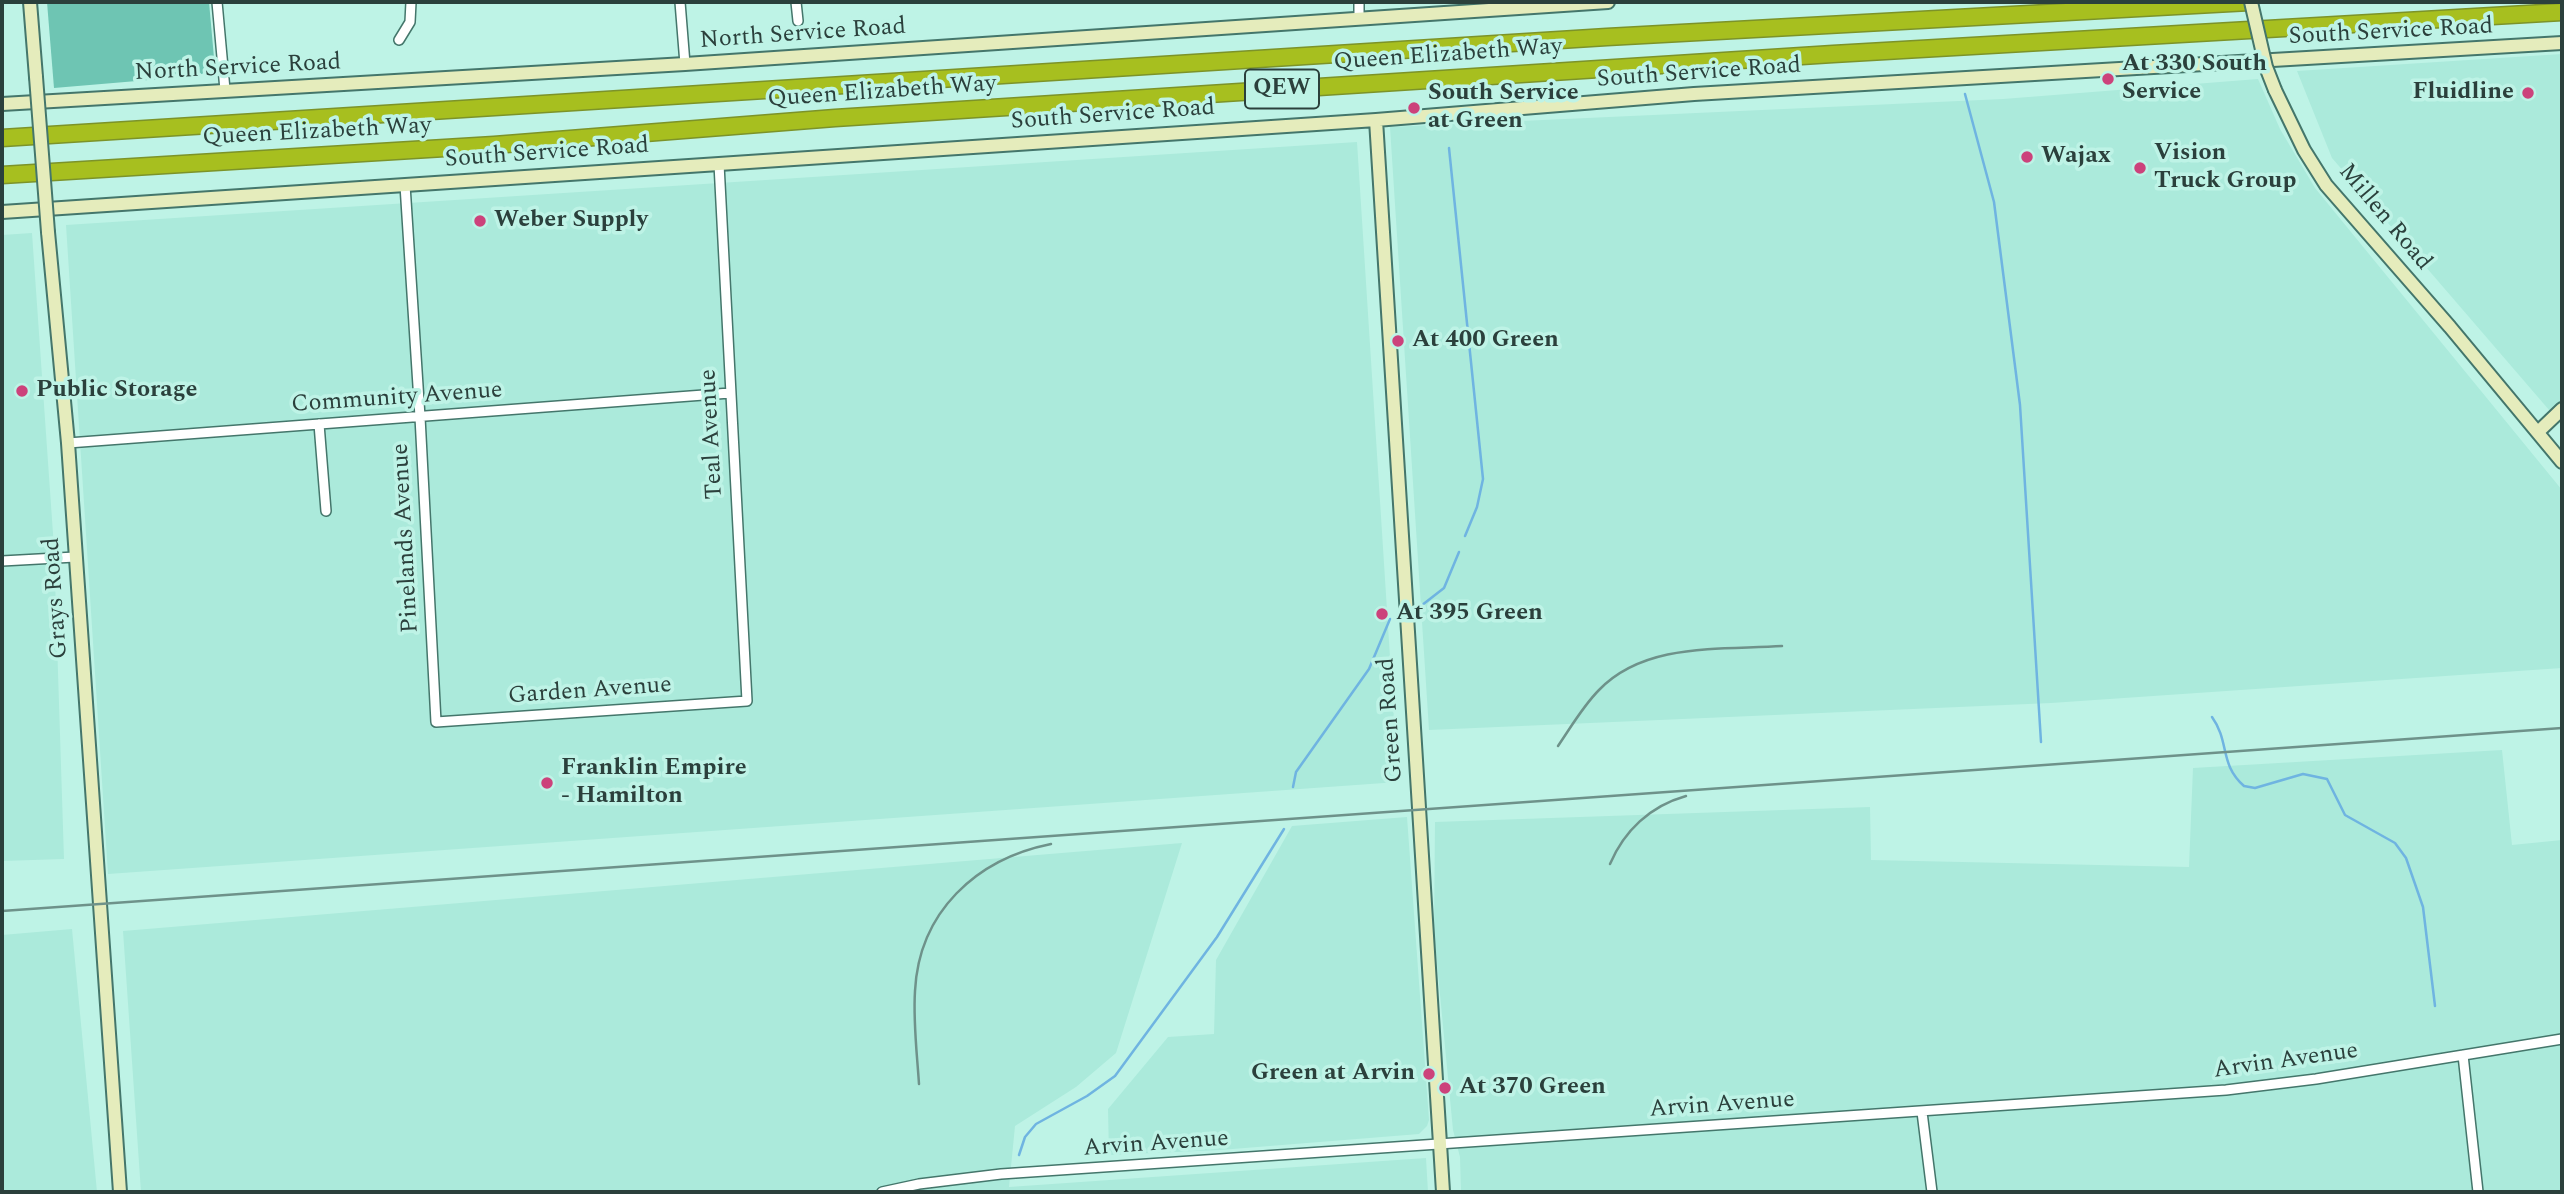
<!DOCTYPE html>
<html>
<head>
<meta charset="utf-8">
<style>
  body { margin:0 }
  #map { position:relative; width:2564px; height:1194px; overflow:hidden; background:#bef3e6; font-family:Spectral,serif }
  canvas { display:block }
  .frame { position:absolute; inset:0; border:4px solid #2b403c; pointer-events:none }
</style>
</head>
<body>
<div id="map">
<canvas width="2564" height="1194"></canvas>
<div class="frame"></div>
</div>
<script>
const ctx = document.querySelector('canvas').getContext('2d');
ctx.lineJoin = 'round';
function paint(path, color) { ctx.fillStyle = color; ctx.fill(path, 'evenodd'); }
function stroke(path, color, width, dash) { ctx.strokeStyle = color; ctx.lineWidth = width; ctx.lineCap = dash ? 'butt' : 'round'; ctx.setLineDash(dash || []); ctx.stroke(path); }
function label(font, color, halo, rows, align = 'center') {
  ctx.font = font + ' Spectral,serif'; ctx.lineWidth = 7; ctx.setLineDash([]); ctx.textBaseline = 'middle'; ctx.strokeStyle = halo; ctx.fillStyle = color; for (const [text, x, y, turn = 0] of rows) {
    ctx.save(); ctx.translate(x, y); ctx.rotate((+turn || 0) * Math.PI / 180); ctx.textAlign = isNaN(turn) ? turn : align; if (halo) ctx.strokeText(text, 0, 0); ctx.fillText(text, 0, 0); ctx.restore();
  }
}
paint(new Path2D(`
  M 2562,54 L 2562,425 L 2332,158 L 2297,71 Z
  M 2258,79 L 2280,129 L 2315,188 L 2562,490 L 2562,668 L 2051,703 L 1429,730 L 1390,127 L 2003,99 Z
  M 1357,142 L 1398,782 L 108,874 L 66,225 Z
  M 32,233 L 54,548 L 64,859 L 2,861 L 2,235 Z
  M 2502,750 L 2512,845 L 2562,840 L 2562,1192 L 1461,1192 L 1460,1157 L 1453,1130 L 1434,932 L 1435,822 L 1870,807 L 1871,860 L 2189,867 L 2193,768 Z
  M 1407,817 L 1429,1120 L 1427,1126 L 1419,1134 L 1220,1150 L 1109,1155 L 1108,1109 L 1168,1037 L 1214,1034 L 1216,960 L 1292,826 Z
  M 1182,843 L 1116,1053 L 1076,1087 L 1015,1126 L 1009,1187 L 1426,1158 L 1428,1192 L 141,1192 L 123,931 Z
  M 72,929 L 97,1192 L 2,1192 L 2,935 Z`), '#abeadb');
paint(new Path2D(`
  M 47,2 L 209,2 L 215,69 L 196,76 L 54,88 Z`), '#6ec5b3');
stroke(new Path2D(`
  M 1965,94 L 1994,202 L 2020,405 L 2041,742
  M 1449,148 L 1483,479 L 1477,507 L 1465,536
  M 1417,609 L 1444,588 L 1459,552
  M 2212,717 C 2230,742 2219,764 2244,786 L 2255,788 L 2303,774 L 2327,779 L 2345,815 L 2395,843 L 2406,858 L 2423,907 L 2435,1006
  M 1293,787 L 1296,772 L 1369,669 L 1390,619
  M 1019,1155 L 1025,1137 L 1036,1124 L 1087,1096 L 1115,1076 L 1217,937 L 1284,829`), '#6fb4e1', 2.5);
const street = new Path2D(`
  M 217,2 L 225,90
  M 680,2 L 685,64
  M 796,2 L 798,21
  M 1359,2 L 1359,17
  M 399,40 L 410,22 L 411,2
  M 405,185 L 420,417 L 436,722 L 747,701 L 719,164
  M 319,424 L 326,511
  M 68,443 L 730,393
  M 2,561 L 75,557
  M 2463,1055 L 2478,1192
  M 1922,1112 L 1932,1192
  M 882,1192 L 919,1184 L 1001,1174 L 2226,1090 L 2316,1079 L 2562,1039`);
const secondary = new Path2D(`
  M 30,2 L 36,77
  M 2275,90 L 2304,150 L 2326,185 L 2450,327 L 2562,462
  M 2,104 L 685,64 L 1608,2
  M 1376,120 L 1443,1192
  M 2,212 L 1376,120 L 1694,94 L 2562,43
  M 48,232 L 68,443 L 120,1192
  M 2538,432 L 2562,409`);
const highway = new Path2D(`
  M 2,138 L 1607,37 L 2250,2
  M 2,175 L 494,145 L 835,118 L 1833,54 L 2562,12`);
stroke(street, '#44766b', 12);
stroke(secondary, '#44766b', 16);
stroke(highway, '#7c9329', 19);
stroke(street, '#fff', 9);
stroke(secondary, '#e5ecbc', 12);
stroke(highway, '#a7bf1f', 16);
stroke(new Path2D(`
  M 1558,746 C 1571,727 1583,706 1599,690 C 1645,642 1721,650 1782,646
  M 1610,864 C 1624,831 1650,806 1686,796
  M 2,911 L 2562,728
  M 919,1084 C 917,1053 913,1022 915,991 C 919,912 976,859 1051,844`), '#6e928a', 2.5);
const secondaryBridge = new Path2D(`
  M 2251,2 L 2266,67 L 2275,90
  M 36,77 L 48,232`);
stroke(secondaryBridge, '#44766b', 16, []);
stroke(secondaryBridge, '#e5ecbc', 12);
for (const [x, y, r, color] of [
  [2108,79,7,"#cc427b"],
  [2528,93,7,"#cc427b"],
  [1414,108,7,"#cc427b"],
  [2027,157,7,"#cc427b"],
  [2140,168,7,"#cc427b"],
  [480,221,7,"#cc427b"],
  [1398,341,7,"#cc427b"],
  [22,391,7,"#cc427b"],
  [1382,614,7,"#cc427b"],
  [547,783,7,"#cc427b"],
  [1429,1074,7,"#cc427b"],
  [1445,1088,7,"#cc427b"]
]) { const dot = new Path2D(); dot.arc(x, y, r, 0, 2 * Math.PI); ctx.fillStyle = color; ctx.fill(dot); stroke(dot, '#bef3e6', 2.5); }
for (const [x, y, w] of [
  [1282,89,74]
]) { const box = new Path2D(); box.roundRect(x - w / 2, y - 19.5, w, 39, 5); ctx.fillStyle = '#bef3e6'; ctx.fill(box); stroke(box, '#2b403c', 2); }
label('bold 23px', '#2b403c', null, [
  ["QEW",1282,89]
]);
label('24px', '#2b403c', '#bef3e6', [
  ["South Service Road",2391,33,-3],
  ["North Service Road",803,35,-4],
  ["Queen Elizabeth Way",1448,56,-4],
  ["North Service Road",238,69,-3],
  ["South Service Road",1699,74,-4],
  ["Queen Elizabeth Way",882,93,-4],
  ["South Service Road",1113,116,-4],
  ["Queen Elizabeth Way",317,133,-3],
  ["South Service Road",547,154,-4],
  ["Millen Road",2384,218,50],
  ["Community Avenue",397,399,-4],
  ["Teal Avenue",713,434,-93],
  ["Pinelands Avenue",407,538,-93],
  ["Grays Road",57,598,-94],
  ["Garden Avenue",590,692,-4],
  ["Green Road",1392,720,-94],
  ["Arvin Avenue",2286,1062,-8],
  ["Arvin Avenue",1722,1106,-4],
  ["Arvin Avenue",1156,1145,-4]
]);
label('bold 24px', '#2b403c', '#bef3e6', [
  ["At 330 South",2122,65],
  ["Service",2122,93],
  ["Fluidline",2514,93,"right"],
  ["South Service",1428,94],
  ["at Green",1428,122],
  ["Vision",2154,154],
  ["Truck Group",2154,182],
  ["Wajax",2041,157],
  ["Weber Supply",494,221],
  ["At 400 Green",1412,341],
  ["Public Storage",36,391],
  ["At 395 Green",1396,614],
  ["Franklin Empire",561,769],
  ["- Hamilton",561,797],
  ["Green at Arvin",1415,1074,"right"],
  ["At 370 Green",1459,1088]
], 'left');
</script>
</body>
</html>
